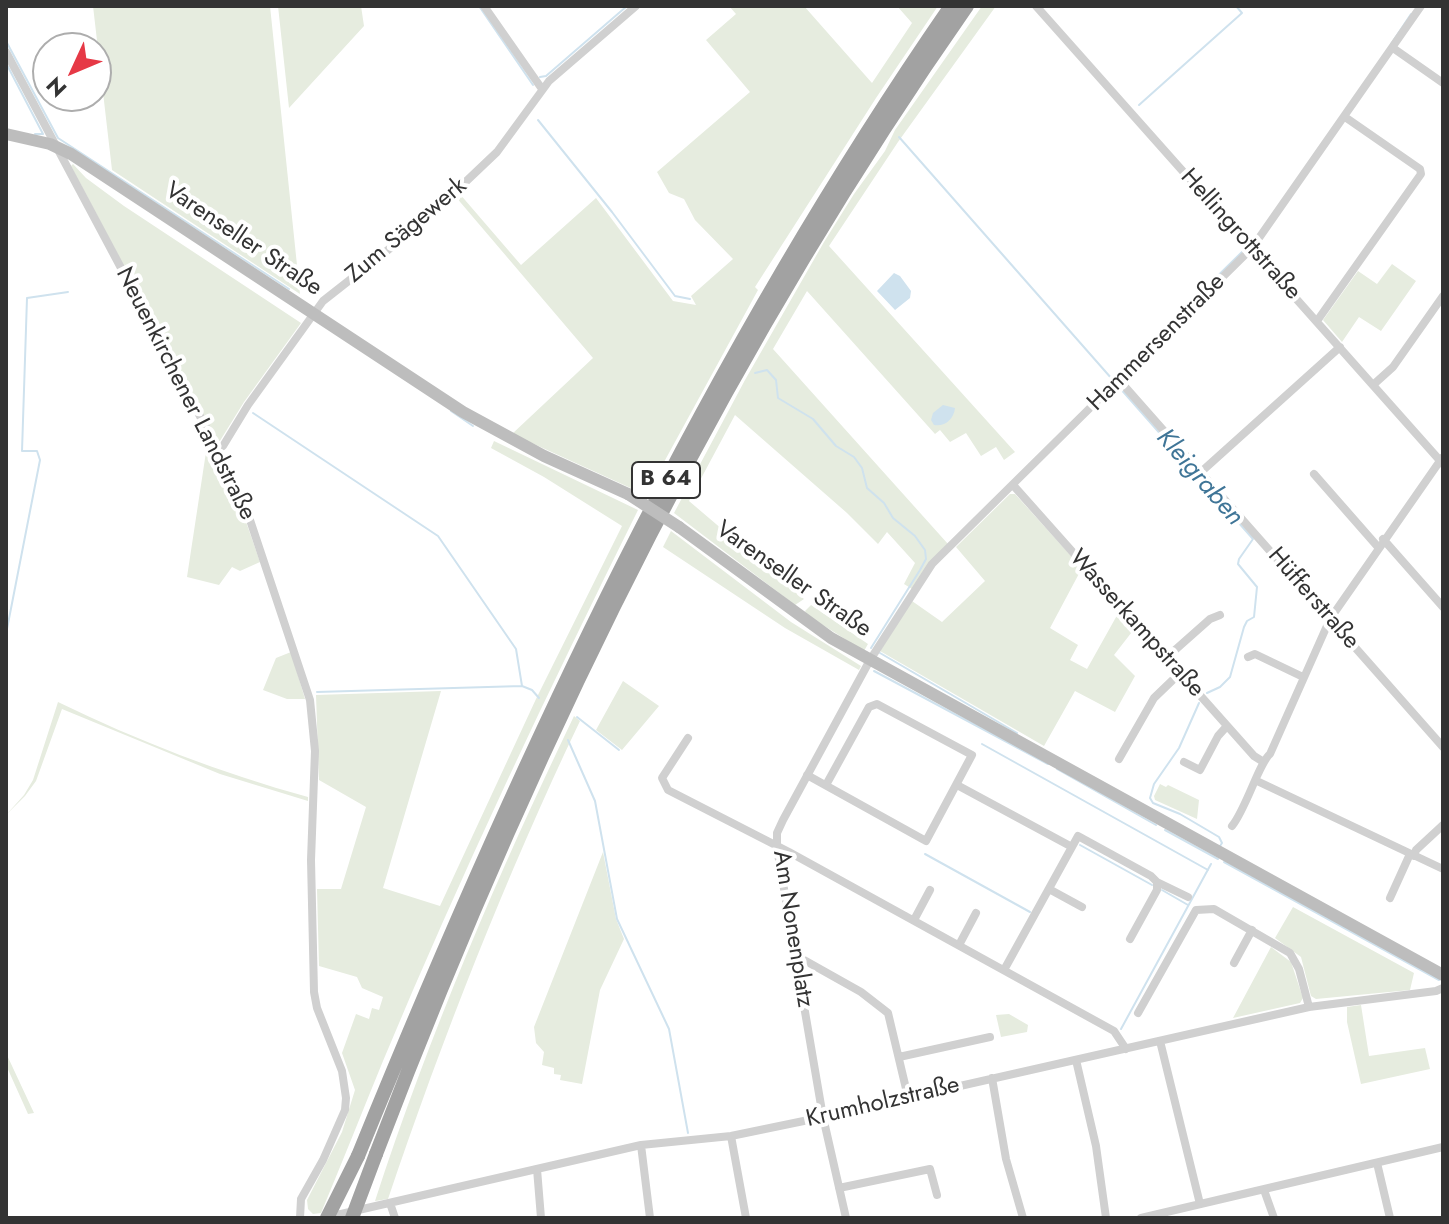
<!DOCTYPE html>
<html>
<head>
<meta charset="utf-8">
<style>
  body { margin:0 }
  #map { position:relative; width:1449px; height:1224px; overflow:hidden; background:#fff; font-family:Jost,sans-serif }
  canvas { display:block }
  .frame { position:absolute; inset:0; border:8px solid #333; pointer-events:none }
  .north { position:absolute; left:32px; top:32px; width:80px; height:80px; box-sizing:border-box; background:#fff; border:2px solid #adadad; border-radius:50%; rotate:226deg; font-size:22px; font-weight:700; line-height:32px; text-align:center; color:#333 }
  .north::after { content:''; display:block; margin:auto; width:28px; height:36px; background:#e63946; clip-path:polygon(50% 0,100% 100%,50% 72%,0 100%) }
</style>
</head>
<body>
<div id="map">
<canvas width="1449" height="1224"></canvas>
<div class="frame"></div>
<div class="north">N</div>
</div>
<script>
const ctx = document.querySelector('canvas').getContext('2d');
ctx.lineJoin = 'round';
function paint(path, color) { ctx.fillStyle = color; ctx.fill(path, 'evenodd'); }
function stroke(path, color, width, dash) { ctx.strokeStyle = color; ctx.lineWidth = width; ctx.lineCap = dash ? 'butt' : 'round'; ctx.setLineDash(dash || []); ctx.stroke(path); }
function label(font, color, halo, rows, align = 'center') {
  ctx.font = font + ' Jost,sans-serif'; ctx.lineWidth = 8; ctx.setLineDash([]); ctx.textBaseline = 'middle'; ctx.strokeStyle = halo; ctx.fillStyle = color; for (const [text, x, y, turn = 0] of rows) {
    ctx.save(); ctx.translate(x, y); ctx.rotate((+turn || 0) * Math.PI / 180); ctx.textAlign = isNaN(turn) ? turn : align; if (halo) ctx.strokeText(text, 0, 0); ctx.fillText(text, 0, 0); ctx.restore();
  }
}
paint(new Path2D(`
  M 93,6 L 270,6 L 300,294 L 112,170 Z
  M 278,6 L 361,6 L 364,26 L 289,108 Z
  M 729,6 L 804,6 L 872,83 L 912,23 L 897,6 L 938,6 L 876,98 L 755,287 L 758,290 L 646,495 L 512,434 L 593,358 L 455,196 L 459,193 L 521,265 L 596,198 L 673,301 L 696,305 L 691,296 L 733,259 L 695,220 L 684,199 L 669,193 L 657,172 L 750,92 L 706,40 L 736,14 Z
  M 982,6 L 996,6 L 898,142 L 829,246 L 1015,452 L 1004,460 L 996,447 L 981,456 L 966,433 L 950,442 L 940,430 L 935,434 L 807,291 L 773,349 L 948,544 L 912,589 L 904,584 L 915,563 L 887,532 L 878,544 L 847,513 L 735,415 L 689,501 L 804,599 L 795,605 L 674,513 L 745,380 L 824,242 L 854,194 L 885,151 L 895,130 Z
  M 73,164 L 86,178 L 124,206 L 301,323 L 244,402 L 218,444 L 71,166 Z
  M 1392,264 L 1416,281 L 1381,331 L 1359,317 L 1342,342 L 1323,320 L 1358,271 L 1377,284 Z
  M 494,441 L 638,510 C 548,691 461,874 383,1061 C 362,1112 342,1163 321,1213 L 313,1214 L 308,1209 L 307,1200 L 342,1132 L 355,1090 L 342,1053 L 356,1014 L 369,1019 L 372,1008 L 379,1010 L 383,997 L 362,988 L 357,977 L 319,966 L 317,889 L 341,889 L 366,807 L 319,780 L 316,695 L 441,691 L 383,888 L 440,906 L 536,699 L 622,526 L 544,477 L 491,448 Z
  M 206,452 L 209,452 L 245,519 L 260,562 L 240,571 L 232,567 L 219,585 L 187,577 Z
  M 1010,494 L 1015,494 L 1082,568 L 1050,628 L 1078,645 L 1070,660 L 1087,669 L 1120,610 L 1135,628 L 1114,655 L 1135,676 L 1115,712 L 1075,691 L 1044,746 L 880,651 L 912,601 L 942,622 L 985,581 L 956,547 Z
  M 671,531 L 791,622 L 861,666 L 859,670 L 785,628 L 663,547 Z
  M 811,605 L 868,644 L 864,651 L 807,615 L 805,611 Z
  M 291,652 L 305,699 L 287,699 L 263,690 L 276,658 Z
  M 623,681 L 659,706 L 622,750 L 596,730 Z
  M 58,702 C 138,741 221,773 308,797 L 308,801 L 220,774 L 62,709 L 36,781 L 25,796 L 6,815 L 24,795 L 33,780 Z
  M 574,716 L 580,721 C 506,876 443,1036 388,1199 L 375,1201 C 429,1035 498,874 574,716 Z
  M 1160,784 L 1166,787 L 1168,785 L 1199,800 L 1197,819 L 1155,800 L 1154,796 Z
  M 603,852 L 616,919 L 624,939 L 600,990 L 582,1084 L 560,1080 L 561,1075 L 554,1074 L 554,1068 L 542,1065 L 544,1052 L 536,1043 L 534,1027 Z
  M 1293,907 L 1414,973 L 1410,990 L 1316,999 L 1311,996 L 1301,957 L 1275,938 Z
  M 1271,947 L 1291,962 L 1303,998 L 1300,1003 L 1233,1018 Z
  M 1361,1005 L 1369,1056 L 1425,1048 L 1430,1069 L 1361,1084 L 1347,1022 L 1347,1007 Z
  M 1009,1014 L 1028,1025 L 1027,1032 L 1001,1037 L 996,1015 Z
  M 6,1053 L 34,1113 L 28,1114 L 6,1065 Z`), '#e6ecdf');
paint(new Path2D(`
  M 894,273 L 900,276 L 911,291 L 910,298 L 895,310 L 877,291 Z
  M 943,405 L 955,408 C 954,419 945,427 934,425 L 931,420 L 933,413 Z`), '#cfe2ee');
stroke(new Path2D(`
  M 479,6 L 533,85
  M 6,41 L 58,138 L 289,289
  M 1391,44 L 1411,14
  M 6,63 L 43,134 L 35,134
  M 540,77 L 546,76 L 627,6
  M 1139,105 L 1242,13 L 1236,6
  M 538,120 L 612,212 L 675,296 L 690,299
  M 899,137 L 1112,379
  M 1184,309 L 1244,250 L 1243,245
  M 755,373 L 767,370 L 776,380 L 778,398 L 813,419 L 836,446 L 854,457 L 862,468 L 867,488 L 884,503 L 893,518 L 915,536 L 925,550 L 926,559 L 920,570 L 871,648
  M 1119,387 L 1253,539 L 1239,559 L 1238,564 L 1257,587 L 1254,617 L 1247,621 L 1244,627 L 1230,677 L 1220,687 L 1207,693
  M 451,411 L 473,426
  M 253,413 L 438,536 L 516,649 L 522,686
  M 6,634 L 40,460 L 37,451 L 22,451 L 27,298 L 68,292
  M 880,653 L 1017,733
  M 874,671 L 1048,764
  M 317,692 L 522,686 L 532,690 L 539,698
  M 1199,703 L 1179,748 L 1154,784 L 1150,798 L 1153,803 L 1180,814 L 1219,837 L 1222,843 L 1220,846
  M 577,717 L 619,750
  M 568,740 L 595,801 L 617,919 L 669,1029 L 688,1133
  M 982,744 L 1208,870
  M 1057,769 L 1156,825
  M 1165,830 L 1218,859
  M 1080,845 L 1152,885
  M 925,854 L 1030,912
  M 1224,862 L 1439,980
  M 1162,890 L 1188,905
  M 1121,1029 L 1211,864`), '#cfe2ee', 2);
stroke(new Path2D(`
  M 484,6 L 542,89
  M 1036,6 L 1443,464
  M 1393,48 L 1443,83
  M 6,52 L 218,450 L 249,517 L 310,700 L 315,751 L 311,860 L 314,992 L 317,1008 L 342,1071 L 346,1098 L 345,1110 L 323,1160 L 301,1199 L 300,1218
  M 1317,321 L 1421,174 L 1420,169 L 1345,117
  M 1119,380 L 1443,747
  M 1373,385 L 1393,367 L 1443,296
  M 218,450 L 223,446 L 248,405 L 323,301 L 407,235 L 457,190 L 497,152 L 549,81 L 636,6
  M 1201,472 L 1340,347
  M 1314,474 L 1378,547
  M 1013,485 L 1254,756 L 1262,761
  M 1383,539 L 1443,607
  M 1248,657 L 1255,654 L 1303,677
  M 1166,658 L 1210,619 L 1220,615
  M 688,738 L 662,778 L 668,790 L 789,852 L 1114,1031 L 1126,1049
  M 1119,759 L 1154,698 L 1180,673
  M 1184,762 L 1200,770 L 1218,736 L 1227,726
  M 807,775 L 926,841 L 972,755 L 877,704 L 869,707 L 826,785
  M 1257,781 L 1443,869
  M 957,785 L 1072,847
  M 1232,826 C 1246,809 1259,763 1270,754 L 1330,619 L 1442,458
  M 1414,856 L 1416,850 L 1443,825
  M 1157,882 L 1188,897
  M 1049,889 L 1082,907
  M 1390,898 L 1410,854
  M 914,920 L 930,890
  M 959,945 L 976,913
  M 796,960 L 804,960 L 861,992 L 888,1013 L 908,1097
  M 1234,963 L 1252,930
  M 1004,970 L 1078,836 L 1151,876 L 1157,882 L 1157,890 L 1130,939
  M 1138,1013 L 1196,910 L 1214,909 L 1290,953 L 1299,969 L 1309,1007
  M 1160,1041 L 1200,1204
  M 899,1057 L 990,1037
  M 1076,1060 L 1096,1146 L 1106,1218
  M 992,1078 L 1006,1159 L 1023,1218
  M 731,1136 L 746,1218
  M 641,1145 L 650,1218
  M 1377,1163 L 1390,1218
  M 537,1169 L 541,1218
  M 839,1188 L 930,1169 L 937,1195
  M 1264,1190 L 1274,1218
  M 390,1203 L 395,1218
  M 328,1217 L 641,1145 L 731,1136 L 823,1117 L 1309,1007 L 1436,991 L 1443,988
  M 846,1218 L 823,1117 L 777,848 L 777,833 L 783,820 L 870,660 L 932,564 L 1252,248 L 1421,6
  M 1141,1218 L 1443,1147`), '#d0d0d0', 8);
stroke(new Path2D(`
  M 6,134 L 50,144 L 71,154 L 463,412 L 544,456 L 628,494
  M 679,527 L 831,638 L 1443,975`), '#bdbdbd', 12);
stroke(new Path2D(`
  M 376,1154 C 529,752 720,359 967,6
  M 358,1156 C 521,755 704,363 951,6`), '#a2a2a2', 14);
stroke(new Path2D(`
  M 628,494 L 679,527`), '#bdbdbd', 12);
stroke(new Path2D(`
  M 327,1218 L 358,1156
  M 352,1218 L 376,1154`), '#a2a2a2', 14);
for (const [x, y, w] of [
  [666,480,68]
]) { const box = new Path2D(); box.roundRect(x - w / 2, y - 18, w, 36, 6); ctx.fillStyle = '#fff'; ctx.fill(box); stroke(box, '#333', 2); }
label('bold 22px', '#333', null, [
  ["B 64",666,480]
]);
label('24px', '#333', '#fff', [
  ["Zum Sägewerk",407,231,-40],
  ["Hellingrottstraße",1240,235,48],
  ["Varenseller Straße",243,240,34],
  ["Hammersenstraße",1157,343,-45],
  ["Neuenkirchener Landstraße",185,394,63],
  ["Varenseller Straße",793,580,35],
  ["Hüfferstraße",1313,599,49],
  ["Wasserkampstraße",1136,624,48],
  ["Am Nonenplatz",792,929,81],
  ["Krumholzstraße",883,1103,-13]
]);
label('italic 26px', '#3f7597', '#fff', [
  ["Kleigraben",1199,478,49]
]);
</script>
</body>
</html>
